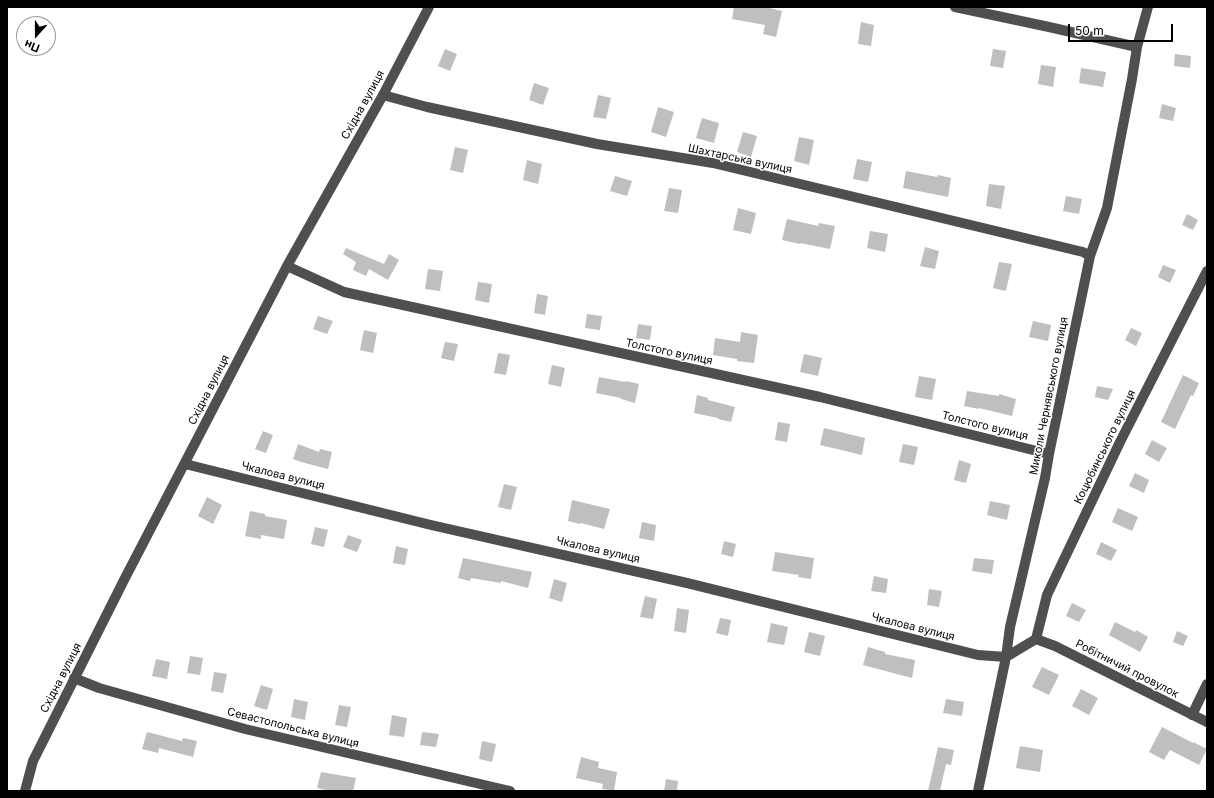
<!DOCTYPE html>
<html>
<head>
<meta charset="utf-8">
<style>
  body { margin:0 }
  #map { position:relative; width:1214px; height:798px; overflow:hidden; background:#fff; font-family:Inter,sans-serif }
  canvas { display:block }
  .frame { position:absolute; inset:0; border:8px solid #000; pointer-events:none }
  .north { position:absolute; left:16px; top:16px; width:40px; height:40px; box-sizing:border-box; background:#fff; border:1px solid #999; border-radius:50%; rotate:201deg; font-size:11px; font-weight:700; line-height:16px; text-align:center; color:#000 }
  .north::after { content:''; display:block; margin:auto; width:14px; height:18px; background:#000; clip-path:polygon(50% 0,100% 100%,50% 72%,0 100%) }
  .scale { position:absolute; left:1068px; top:24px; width:105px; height:18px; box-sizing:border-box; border:2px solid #000; border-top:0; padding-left:5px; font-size:12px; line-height:14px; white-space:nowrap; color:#000; -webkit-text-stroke:3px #fff; paint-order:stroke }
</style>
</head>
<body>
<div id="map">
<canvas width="1214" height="798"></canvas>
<div class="frame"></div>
<div class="north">Пн</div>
<div class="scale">50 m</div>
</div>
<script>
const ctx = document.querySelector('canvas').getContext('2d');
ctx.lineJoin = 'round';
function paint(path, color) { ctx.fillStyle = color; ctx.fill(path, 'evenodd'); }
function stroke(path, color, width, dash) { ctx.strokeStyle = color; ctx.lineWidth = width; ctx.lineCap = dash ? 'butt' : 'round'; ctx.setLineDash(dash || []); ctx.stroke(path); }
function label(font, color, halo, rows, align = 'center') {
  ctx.font = font + ' Inter,sans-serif'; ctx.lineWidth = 3; ctx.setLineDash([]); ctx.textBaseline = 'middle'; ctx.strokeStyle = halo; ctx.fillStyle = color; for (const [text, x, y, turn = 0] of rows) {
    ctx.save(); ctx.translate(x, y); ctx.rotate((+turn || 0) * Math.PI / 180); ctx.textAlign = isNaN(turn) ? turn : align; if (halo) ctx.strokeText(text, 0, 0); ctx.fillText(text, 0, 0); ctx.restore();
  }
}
paint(new Path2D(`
  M 734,7 L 765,7 L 782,11 L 776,37 L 763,34 L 765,25 L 732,19 Z
  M 861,22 L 874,25 L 871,46 L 858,44 Z
  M 445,49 L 457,54 L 450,71 L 438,66 Z
  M 993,49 L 1006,51 L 1003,68 L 990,66 Z
  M 1175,54 L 1191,56 L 1190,68 L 1174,66 Z
  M 1041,65 L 1056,67 L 1053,87 L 1038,84 Z
  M 1081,68 L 1106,72 L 1103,87 L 1079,83 Z
  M 534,83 L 549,88 L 543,105 L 529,100 Z
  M 598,95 L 611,98 L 606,119 L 593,117 Z
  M 1162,104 L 1176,108 L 1173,121 L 1159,118 Z
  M 658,107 L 674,112 L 666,137 L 651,132 Z
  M 702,118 L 719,123 L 714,143 L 696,138 Z
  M 743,132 L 757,136 L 751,157 L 737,152 Z
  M 799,137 L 814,140 L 809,165 L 794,161 Z
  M 455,147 L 468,150 L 463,173 L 450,170 Z
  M 857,159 L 872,162 L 868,182 L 853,179 Z
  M 527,160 L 542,164 L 538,184 L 523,180 Z
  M 906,171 L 937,177 L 938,175 L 951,178 L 948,197 L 903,188 Z
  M 615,176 L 632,181 L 627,196 L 610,191 Z
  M 989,184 L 1005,186 L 1001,209 L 986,206 Z
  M 669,188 L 682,190 L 678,213 L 664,211 Z
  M 1066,196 L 1082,199 L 1079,214 L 1063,211 Z
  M 738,208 L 756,213 L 751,234 L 733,230 Z
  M 1187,214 L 1198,220 L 1193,230 L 1182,225 Z
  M 787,219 L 818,226 L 819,223 L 835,226 L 830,249 L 800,243 L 800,244 L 782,240 Z
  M 870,231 L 888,234 L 885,252 L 867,248 Z
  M 925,247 L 939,251 L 935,269 L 920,266 Z
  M 346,248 L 384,264 L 389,254 L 399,260 L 388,280 L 369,269 L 366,276 L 353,270 L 356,262 L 343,254 Z
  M 999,262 L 1012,264 L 1006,291 L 993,288 Z
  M 1163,265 L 1176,270 L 1170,283 L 1158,277 Z
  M 428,269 L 443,271 L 440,291 L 425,289 Z
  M 478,282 L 492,284 L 489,303 L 475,300 Z
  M 537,294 L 548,296 L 545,315 L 534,313 Z
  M 587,314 L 602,316 L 600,330 L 585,328 Z
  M 318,316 L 333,321 L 327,334 L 313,329 Z
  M 1033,321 L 1051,325 L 1048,341 L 1029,337 Z
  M 638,324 L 652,326 L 650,340 L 636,338 Z
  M 1131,328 L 1142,333 L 1136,346 L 1125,340 Z
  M 364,330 L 377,333 L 373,353 L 360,350 Z
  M 741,332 L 758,335 L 754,363 L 737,361 L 737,359 L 713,355 L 715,338 L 740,342 Z
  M 445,342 L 458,344 L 454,361 L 441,358 Z
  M 498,353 L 510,355 L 506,375 L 494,373 Z
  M 804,354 L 822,358 L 818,376 L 800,372 Z
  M 552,365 L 565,368 L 561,387 L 548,384 Z
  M 1183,375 L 1199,383 L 1193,396 L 1191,395 L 1175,429 L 1161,422 Z
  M 919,376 L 936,379 L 932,400 L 915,397 Z
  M 599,377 L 625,382 L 626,381 L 639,384 L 635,403 L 621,399 L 621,398 L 596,393 Z
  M 1097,386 L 1113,389 L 1108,400 L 1095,397 Z
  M 967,391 L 999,396 L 999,394 L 1016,399 L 1012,416 L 979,408 L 979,409 L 964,406 Z
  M 697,395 L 708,398 L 708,400 L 735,407 L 731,422 L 718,419 L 718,418 L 694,413 Z
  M 778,422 L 790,424 L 787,442 L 775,440 Z
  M 824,428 L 865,438 L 862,455 L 820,445 Z
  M 263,431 L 273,435 L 266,453 L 255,449 Z
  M 1152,440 L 1167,448 L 1159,462 L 1145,454 Z
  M 298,444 L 319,452 L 320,449 L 332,452 L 328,469 L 301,462 L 293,459 Z
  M 903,444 L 918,447 L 914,465 L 899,462 Z
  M 959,460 L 971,464 L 966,483 L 954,480 Z
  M 1135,473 L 1149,480 L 1144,493 L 1129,486 Z
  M 504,484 L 517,487 L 511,510 L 498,507 Z
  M 207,497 L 222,505 L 213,524 L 198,516 Z
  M 572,500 L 610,509 L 604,529 L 581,523 L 580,524 L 568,521 Z
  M 990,501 L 1010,505 L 1007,520 L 987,515 Z
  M 1118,508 L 1138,517 L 1132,531 L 1112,522 Z
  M 250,511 L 265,514 L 265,516 L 287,520 L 284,539 L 261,535 L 261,539 L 245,536 Z
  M 642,522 L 656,525 L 654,541 L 639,538 Z
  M 315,527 L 328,530 L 324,547 L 311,544 Z
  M 348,535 L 362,540 L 357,552 L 343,547 Z
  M 724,541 L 736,544 L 733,557 L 721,554 Z
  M 1101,542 L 1117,550 L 1111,561 L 1096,554 Z
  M 396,546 L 408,549 L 405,565 L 393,563 Z
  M 775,552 L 814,558 L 811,579 L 798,577 L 799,575 L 772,571 Z
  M 463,558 L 532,572 L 528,588 L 501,581 L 501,583 L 471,578 L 470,581 L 458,578 Z
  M 974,558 L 994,560 L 992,574 L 972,571 Z
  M 874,576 L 888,579 L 886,593 L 871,591 Z
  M 554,579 L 567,583 L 562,602 L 549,598 Z
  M 929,589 L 942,591 L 939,607 L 927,605 Z
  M 645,596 L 657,599 L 653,619 L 640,617 Z
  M 1072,603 L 1086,610 L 1079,622 L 1066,616 Z
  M 677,608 L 689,610 L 686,633 L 674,631 Z
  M 720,618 L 731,620 L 728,636 L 716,633 Z
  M 1115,622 L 1135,632 L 1136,630 L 1148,637 L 1140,652 L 1109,635 Z
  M 771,623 L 788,627 L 784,645 L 767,642 Z
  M 1177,631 L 1188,636 L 1183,646 L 1173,642 Z
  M 809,632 L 825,636 L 820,656 L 804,652 Z
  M 868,647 L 885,652 L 885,654 L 915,660 L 912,678 L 863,665 Z
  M 190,656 L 203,658 L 200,675 L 187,673 Z
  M 156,659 L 170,662 L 167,679 L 152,676 Z
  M 1042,667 L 1059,675 L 1049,695 L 1032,687 Z
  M 214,672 L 227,674 L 223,693 L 211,691 Z
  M 261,685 L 273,689 L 267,710 L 254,706 Z
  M 1081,689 L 1098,698 L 1089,715 L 1072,706 Z
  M 294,699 L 308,702 L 305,720 L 291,717 Z
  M 946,699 L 964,702 L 962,716 L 943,713 Z
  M 339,705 L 351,707 L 347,727 L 335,725 Z
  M 392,715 L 407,718 L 404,737 L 389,735 Z
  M 1162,727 L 1193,743 L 1193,742 L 1207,749 L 1199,765 L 1170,750 L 1164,760 L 1149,752 Z
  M 147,732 L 182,741 L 183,738 L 197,741 L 193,757 L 159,748 L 158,753 L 142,749 Z
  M 422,732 L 439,734 L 436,747 L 420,745 Z
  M 482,741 L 496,744 L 492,762 L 479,759 Z
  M 1020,746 L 1043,750 L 1040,772 L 1016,768 Z
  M 938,747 L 954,750 L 951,765 L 946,764 L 940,791 L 928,791 Z
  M 581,757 L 599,762 L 598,768 L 617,772 L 614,791 L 602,789 L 603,784 L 576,778 Z
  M 321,772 L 356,778 L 353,791 L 330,791 L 317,788 Z
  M 666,779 L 678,781 L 677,791 L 664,791 Z`), '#bfbfbf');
stroke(new Path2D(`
  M 955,7 L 1049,27 L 1137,47
  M 383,95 L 427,107 L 597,144 L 713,163 L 1083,252 L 1090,256
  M 287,266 L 344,292 L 820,397 L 1049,454
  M 185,464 L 431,525 L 687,583 L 978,655 L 1006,657 L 1036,639
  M 1036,639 L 1047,595 L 1120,442 L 1207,271
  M 1036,639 L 1055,646 L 1207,722
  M 74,678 L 99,688 L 245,729 L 510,791
  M 1192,715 L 1207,684
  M 25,791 L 33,761 L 124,580 L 287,266 L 383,95 L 429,7
  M 978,791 L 1006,657 L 1010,627 L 1045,478 L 1049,454 L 1090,256 L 1107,208 L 1132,79 L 1137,47 L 1148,7`), '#4f4f4f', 10);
label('11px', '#000', '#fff', [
  ["Східна вулиця",363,105,-61],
  ["Шахтарська вулиця",740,159,12],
  ["Толстого вулиця",669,352,12],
  ["Східна вулиця",209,390,-63],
  ["Миколи Чернявського вулиця",1049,396,-79],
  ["Толстого вулиця",985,426,14],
  ["Коцюбинського вулиця",1105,447,-64],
  ["Чкалова вулиця",283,476,14],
  ["Чкалова вулиця",598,550,13],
  ["Чкалова вулиця",913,627,14],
  ["Робітничий провулок",1127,669,27],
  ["Східна вулиця",61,678,-63],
  ["Севастопольська вулиця",293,728,14]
]);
</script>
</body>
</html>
